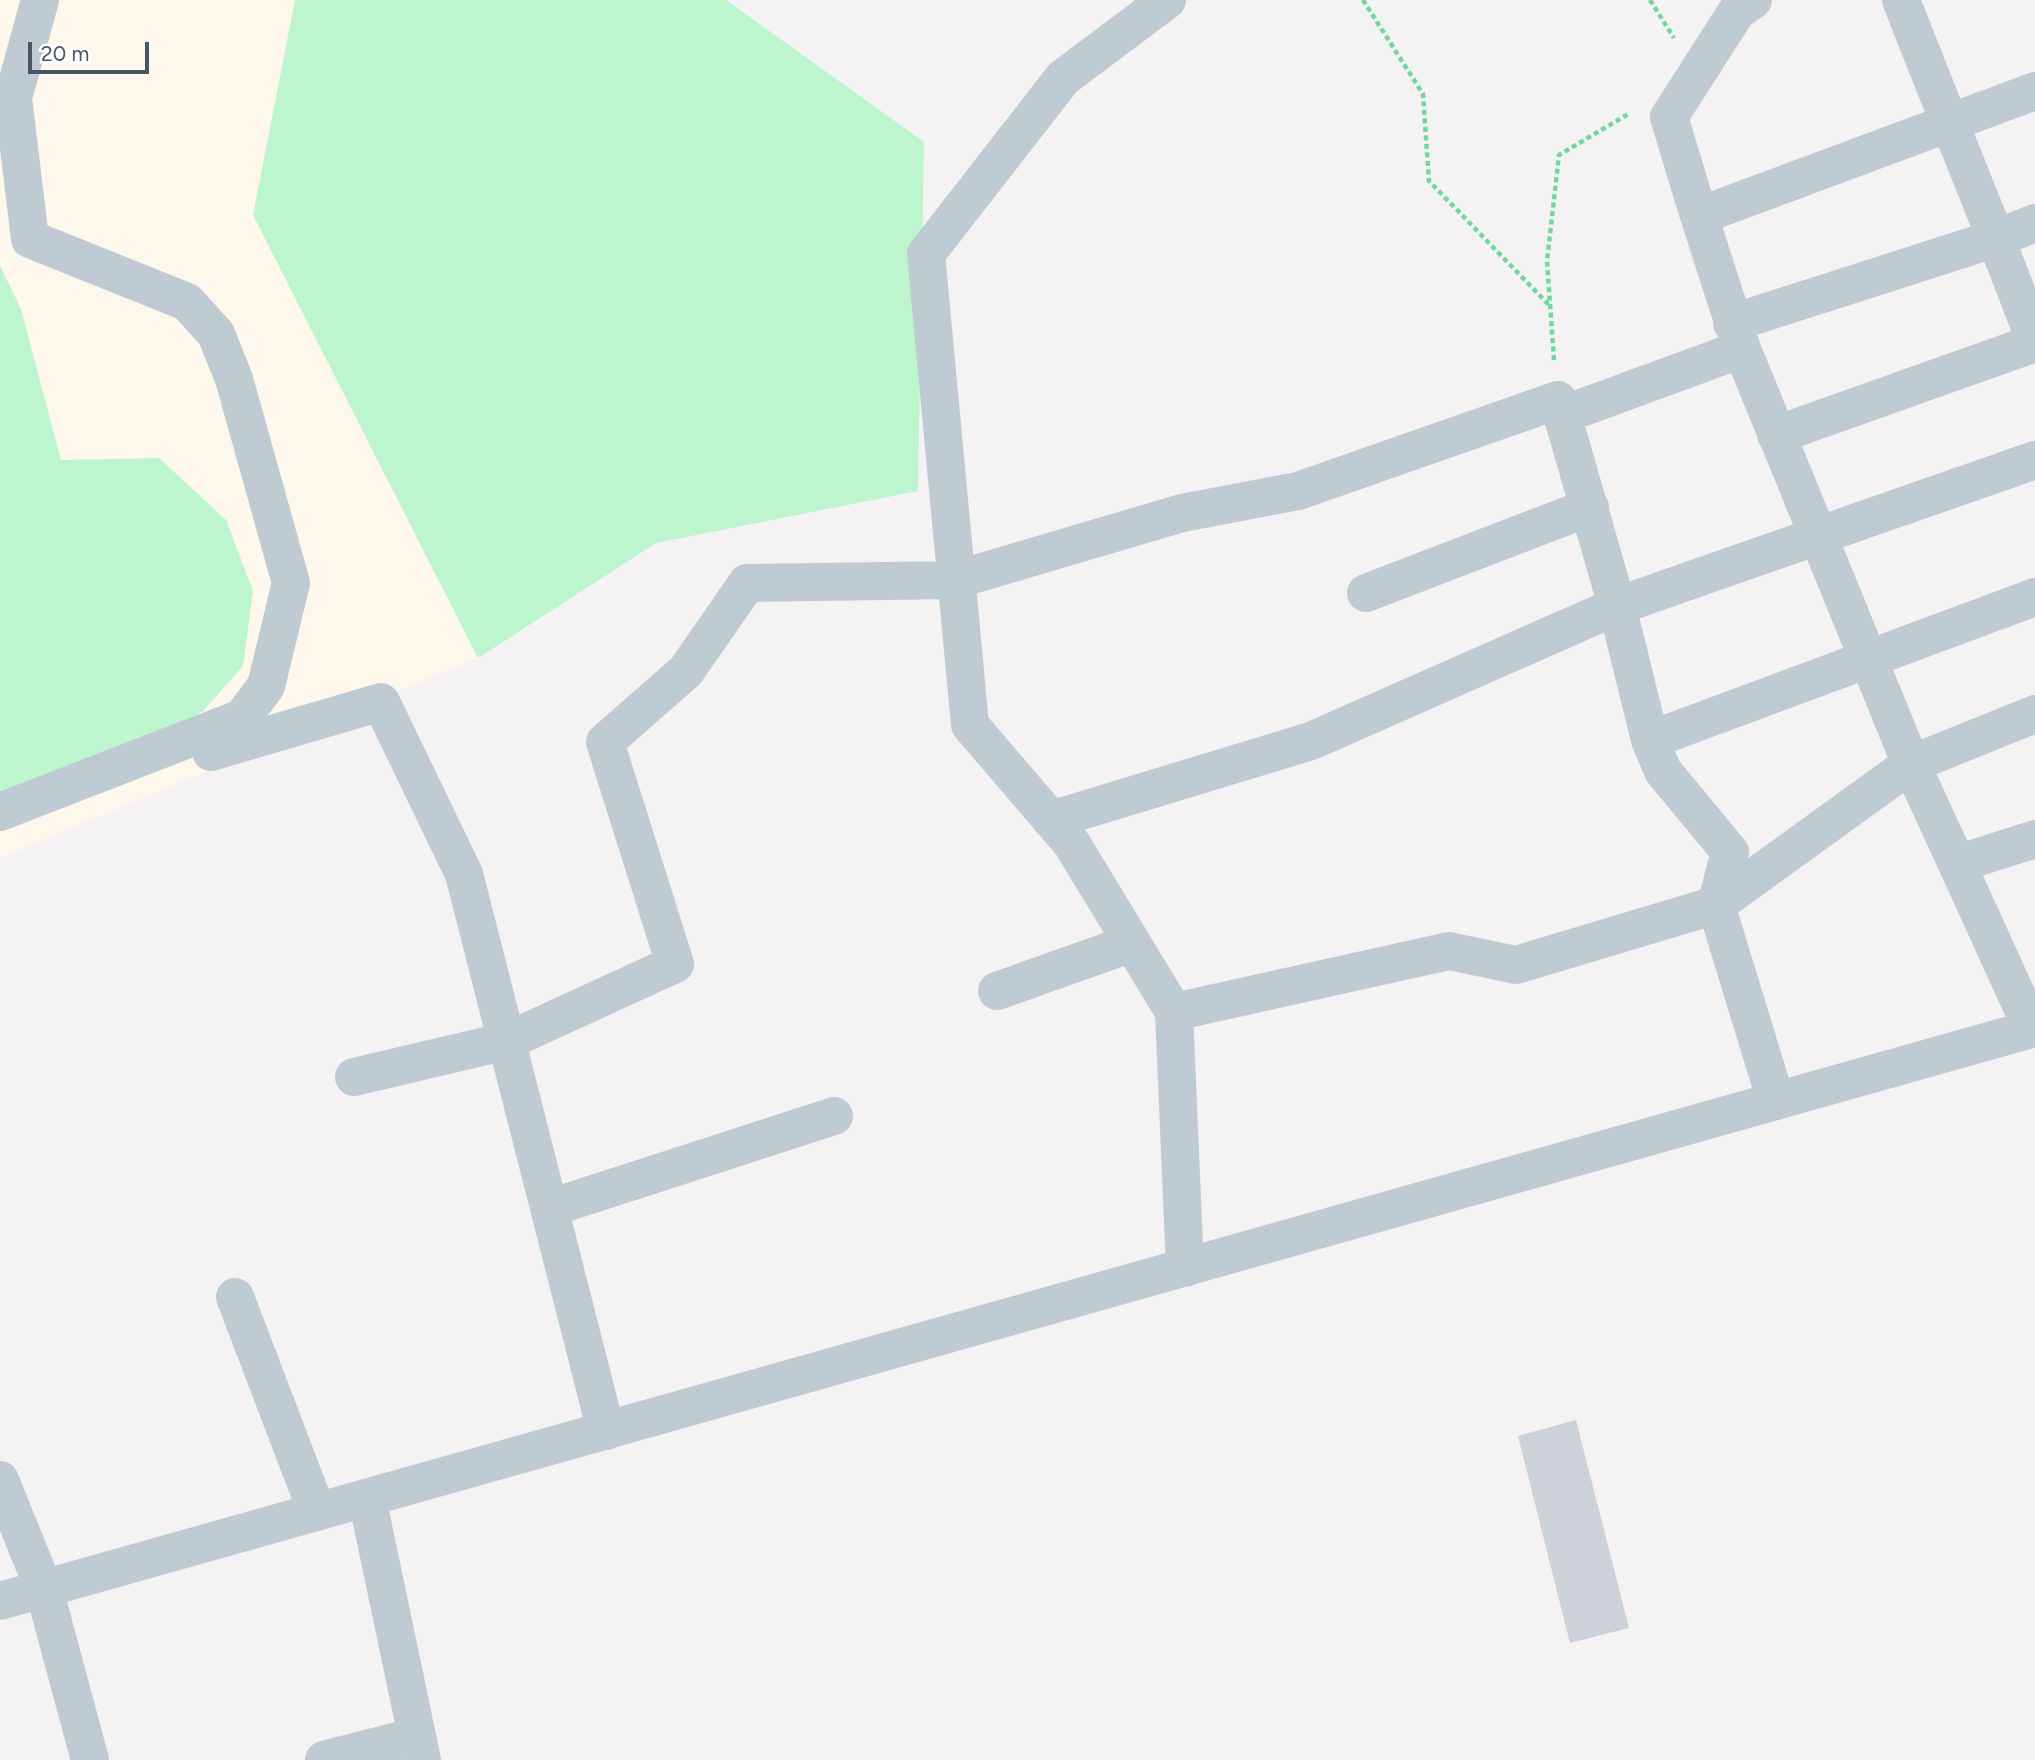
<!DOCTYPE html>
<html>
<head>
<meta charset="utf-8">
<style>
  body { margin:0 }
  #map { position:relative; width:2035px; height:1760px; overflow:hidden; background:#f4f2f2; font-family:Figtree,sans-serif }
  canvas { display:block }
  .scale { position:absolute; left:28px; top:42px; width:121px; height:32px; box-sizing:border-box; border:4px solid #475762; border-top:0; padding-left:9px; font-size:21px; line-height:24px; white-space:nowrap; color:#475762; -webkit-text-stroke:5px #fff; paint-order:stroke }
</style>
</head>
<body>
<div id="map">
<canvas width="2035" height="1760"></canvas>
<div class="scale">20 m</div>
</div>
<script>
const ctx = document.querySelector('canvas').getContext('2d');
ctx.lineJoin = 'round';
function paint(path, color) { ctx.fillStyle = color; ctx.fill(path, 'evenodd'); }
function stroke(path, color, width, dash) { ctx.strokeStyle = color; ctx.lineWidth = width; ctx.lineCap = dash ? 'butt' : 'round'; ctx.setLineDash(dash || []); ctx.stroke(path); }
paint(new Path2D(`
  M 0,0 L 322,0 L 267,238 L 478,658 L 0,858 Z`), '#fef7ec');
paint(new Path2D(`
  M 295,0 L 726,0 L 924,142 L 918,491 L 656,543 L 478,658 L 253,215 Z
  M 0,266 L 21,309 L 61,460 L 159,458 L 226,520 L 253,591 L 243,666 L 203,711 L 132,752 L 0,804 Z`), '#bdf5ce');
paint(new Path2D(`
  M 1576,1420 L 1629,1628 L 1570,1643 L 1518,1436 Z`), '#cdd2d8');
stroke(new Path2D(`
  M 1363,0 L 1423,94 L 1429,181 L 1549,305
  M 1650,0 L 1674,38
  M 1554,360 L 1547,261 L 1559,155 L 1630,113`), '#70d89d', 4.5, [5, 3.5]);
stroke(new Path2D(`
  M 1167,0 L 1063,78 L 926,254 L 970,725 L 1072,844 L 1174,1012 L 1185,1268
  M 1753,0 L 1737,11 L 1669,117 L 1699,216 L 2035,91
  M 1901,0 C 1945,114 1993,227 2035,341
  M 1699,216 L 1742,349 L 1911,764 L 1716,905 L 1776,1101
  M 1732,323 L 1997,238 L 2035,223
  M 1562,415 L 1742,349
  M 1776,435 L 2035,343
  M 1366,593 L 1590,507
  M 1650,740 L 2035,597
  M 211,752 L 381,702 L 464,874 L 606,1431
  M 0,812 L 242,718 L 266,686 L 291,583 L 234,379 L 216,334 L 187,302 L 30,239 L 13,98 L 40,0
  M 1051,820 L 1311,741 L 1617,606 L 2035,460
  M 1957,864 L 1911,764 L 2035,714
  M 997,991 L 1132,943
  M 2032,1029 L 1957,864 L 2035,839
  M 354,1077 L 507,1041 L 675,964 L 605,742 L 686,671 L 747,583 L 955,580 L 1182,513 L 1298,491 L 1558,400 L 1617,606 L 1650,740 L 1663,771 L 1730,852 L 1716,905 L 1516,965 L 1449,951 L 1174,1012
  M 550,1208 L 834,1116
  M 235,1297 L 317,1512
  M 0,1480 L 44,1589 L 90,1760
  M 367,1498 L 422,1760
  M 0,1601 L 2035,1028
  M 324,1760 L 417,1736`), '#becbd3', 38);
</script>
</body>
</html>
